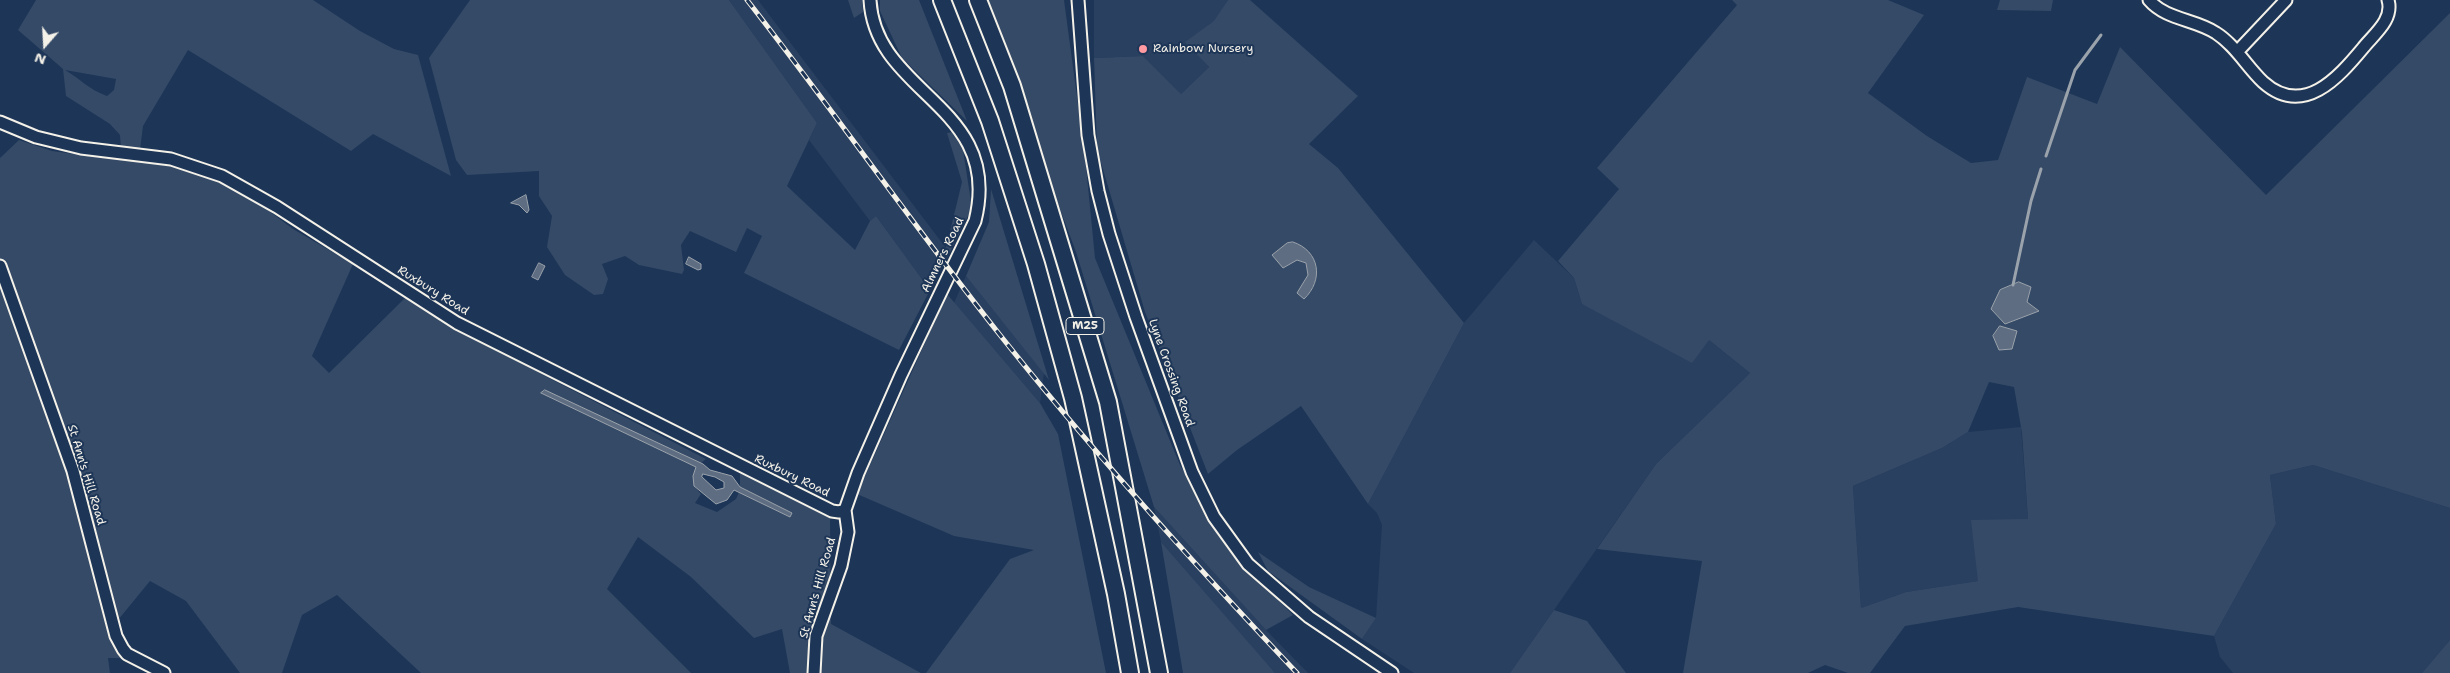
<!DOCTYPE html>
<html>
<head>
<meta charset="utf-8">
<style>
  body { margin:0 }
  #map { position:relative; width:2450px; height:673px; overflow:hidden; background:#1d3557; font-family:"Shantell Sans",sans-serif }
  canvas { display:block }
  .north { position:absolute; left:20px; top:20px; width:50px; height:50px; -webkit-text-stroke:4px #1d3557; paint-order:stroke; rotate:199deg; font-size:14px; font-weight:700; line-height:20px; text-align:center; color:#f4f1e8 }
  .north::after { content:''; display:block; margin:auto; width:18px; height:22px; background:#f4f1e8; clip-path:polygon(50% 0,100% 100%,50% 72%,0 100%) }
</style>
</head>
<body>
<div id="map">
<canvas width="2450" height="673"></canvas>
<div class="north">N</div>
</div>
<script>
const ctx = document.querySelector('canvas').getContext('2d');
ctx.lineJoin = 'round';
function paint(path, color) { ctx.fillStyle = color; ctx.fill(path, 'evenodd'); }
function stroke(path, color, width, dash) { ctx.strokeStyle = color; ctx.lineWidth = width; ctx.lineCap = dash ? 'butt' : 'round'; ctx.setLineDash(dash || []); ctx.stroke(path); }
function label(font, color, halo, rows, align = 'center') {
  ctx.font = font + ' "Shantell Sans",sans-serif'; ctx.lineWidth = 4; ctx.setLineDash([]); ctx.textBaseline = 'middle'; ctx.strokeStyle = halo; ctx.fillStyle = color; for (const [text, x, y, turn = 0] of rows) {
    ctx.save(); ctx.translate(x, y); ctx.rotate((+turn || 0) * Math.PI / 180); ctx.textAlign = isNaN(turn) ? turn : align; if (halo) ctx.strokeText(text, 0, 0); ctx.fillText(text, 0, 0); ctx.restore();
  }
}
paint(new Path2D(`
  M 729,0 L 758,0 L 946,248 L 949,254 L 930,290 L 876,216 L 870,221 L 809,140 L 817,123 Z
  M 1094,0 L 1228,0 L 1215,21 L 1186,42 L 1209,67 L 1181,94 L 1143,56 L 1094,58 Z
  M 1534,240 L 1574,278 L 1582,304 L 1709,340 L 1750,373 L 1656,464 L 1510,673 L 1414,673 L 1362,639 L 1376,618 L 1382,525 L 1377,513 L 1368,504 L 1464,323 Z
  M 966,276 L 1044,373 L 1040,403 L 954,303 Z
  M 2021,427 L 2028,519 L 1978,581 L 1906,592 L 1861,608 L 1853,486 L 1942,448 L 1968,432 Z
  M 2313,465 L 2450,508 L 2450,640 L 2422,673 L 2233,673 L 2220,657 L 2214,636 L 2276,524 L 2270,475 Z
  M 1154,507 L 1266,630 L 1308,673 L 1275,673 L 1262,659 L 1161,542 Z`), '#2a4060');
paint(new Path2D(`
  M 36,0 L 313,0 L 360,31 L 394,49 L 418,55 L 451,176 L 373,134 L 351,151 L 188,50 L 143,126 L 140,150 L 121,148 L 120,135 L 110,124 L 66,96 L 63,69 L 18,30 ZM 65,70 L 116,79 L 114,90 L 107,96 C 88,89 82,80 65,70 Z
  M 470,0 L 729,0 L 817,123 L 787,186 L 855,250 L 870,221 L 876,216 L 930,290 L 899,350 L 744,273 L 762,236 L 747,228 L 736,252 L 690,231 L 681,245 L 684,270 L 682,274 L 639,265 L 625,256 L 602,264 L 608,279 L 603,294 L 594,295 L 565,275 L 547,247 L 552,216 L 539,196 L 539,171 L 467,175 L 456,160 L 429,58 Z
  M 848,0 L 862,0 L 863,12 L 854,18 Z
  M 880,0 L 919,0 L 967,121 L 902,58 L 880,11 Z
  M 982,0 L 1064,0 L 1085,156 L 1095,258 L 1180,465 L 1232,554 L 1293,615 L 1266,630 L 1154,507 L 1076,252 Z
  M 1228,0 L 1250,0 L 1358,96 L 1309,144 L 1338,168 L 1464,323 L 1368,504 L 1301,406 L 1237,450 L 1208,474 L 1145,312 L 1097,149 L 1094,58 L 1143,56 L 1181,94 L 1209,67 L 1185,42 L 1214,21 Z
  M 1732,0 L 1888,0 L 1924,15 L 1868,93 L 1927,136 L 1971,163 L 1998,160 L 2027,77 L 2097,104 L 2120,47 L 2266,195 L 2450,13 L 2450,508 L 2313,465 L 2270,475 L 2276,524 L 2214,636 L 2018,607 L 1905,626 L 1870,673 L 1848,673 L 1825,665 L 1808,673 L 1683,673 L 1702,561 L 1597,549 L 1656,464 L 1750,373 L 1709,340 L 1692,363 L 1582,304 L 1574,278 L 1558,261 L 1619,189 L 1597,168 L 1737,5 ZM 2031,287 L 2027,302 L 2039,311 L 2000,290 ZM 1989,382 L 2014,387 L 2022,433 L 2028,519 L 1971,520 L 1978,581 L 1906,592 L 1861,608 L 1853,486 L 1942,448 L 1968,432 Z
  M 2000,0 L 2053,0 L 2051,11 L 1997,10 Z
  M 953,132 L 963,150 L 972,208 L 949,254 L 946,248 L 962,182 L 947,133 Z
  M 19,140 L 52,151 L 96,157 L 165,163 L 236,186 L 293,229 L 353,264 L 312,356 L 329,373 L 406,297 L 543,375 L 706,459 L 696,467 L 694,486 L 701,494 L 695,503 L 717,512 L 736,499 L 739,492 L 790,517 L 792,513 L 740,487 L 740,471 L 830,517 L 831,624 L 921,673 L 790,673 L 782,629 L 754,638 L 691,577 L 638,537 L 607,589 L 691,673 L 421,673 L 337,595 L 302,615 L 282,673 L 240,673 L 186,601 L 150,581 L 118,620 L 127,658 L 108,658 L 110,673 L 0,673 L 0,158 Z
  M 991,189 L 1049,380 L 966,276 L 989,222 Z
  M 947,294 L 1040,403 L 1058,434 L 1106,673 L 926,673 L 1010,559 L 1034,550 L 954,536 L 857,494 Z
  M 1161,542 L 1275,673 L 1183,673 Z
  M 1258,552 L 1309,587 L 1376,618 L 1362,639 L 1268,571 Z
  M 1554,610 L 1587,621 L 1626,673 L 1510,673 Z
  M 2450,640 L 2450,673 L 2422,673 Z`), '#354a67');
const water = new Path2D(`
  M 526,195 L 529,210 L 527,213 L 519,205 L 511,203 Z
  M 1293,242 C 1320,251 1324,280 1304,299 L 1297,293 L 1308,275 L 1306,263 L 1297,260 L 1283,268 L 1272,255 L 1287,243 Z
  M 689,257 L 701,264 L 701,269 L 698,270 L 686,264 Z
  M 539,263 L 545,266 L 538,280 L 532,277 Z
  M 2019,282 L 2031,287 L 2027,302 L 2039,311 L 2005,324 L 1991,309 L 2000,290 Z
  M 2000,326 L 2017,331 L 2012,349 L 1999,350 L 1993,336 Z
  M 545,390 L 703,464 L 710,470 L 732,476 L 740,487 L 792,513 L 790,517 L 734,490 L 727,500 L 716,504 L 694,486 L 693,476 L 696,467 L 541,393 ZM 703,474 L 715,477 L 724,482 L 724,488 L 716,490 L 702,477 Z`);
paint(water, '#5e6d82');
stroke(water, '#9aa2ab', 1);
stroke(new Path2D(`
  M 2046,156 L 2075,70 L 2101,35
  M 2013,285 L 2031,201 L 2041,169`), '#9aa2ab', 3);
const minor = new Path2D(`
  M 1078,0 L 1088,135 L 1098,191 L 1109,234 L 1136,317 L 1192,472 L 1214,517 L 1248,564 L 1309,617 L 1392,673
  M 2149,0 C 2166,20 2195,19 2216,33 C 2235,45 2247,67 2263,82 C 2303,118 2338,78 2363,48 C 2373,35 2394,20 2388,0
  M 2237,52 L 2286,0
  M 0,122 L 36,137 L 81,148 L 171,159 L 222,176 L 277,207 L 457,323 L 832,511 L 839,512 L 845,510
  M 0,266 L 73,471 L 116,636 L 123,649 L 127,654 L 164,673
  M 814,673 L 816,636 L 841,566 L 848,532 L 845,510 L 858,473 L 901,375 L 975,221 C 1004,105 875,95 870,0`);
const highway = new Path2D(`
  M 942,0 L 990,121 L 1036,264 L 1073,398 L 1116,594 L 1130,673
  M 978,0 L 1012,86 L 1108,402 L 1159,673`);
stroke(minor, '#f4f1e8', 15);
stroke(highway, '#f4f1e8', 20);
stroke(minor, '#1d3557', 11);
stroke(highway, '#1d3557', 16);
const rail = new Path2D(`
  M 747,0 C 833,110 913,225 1000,335 C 1093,452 1194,564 1297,673`);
stroke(rail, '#f4f1e8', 5);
stroke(rail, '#1d3557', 3, [9]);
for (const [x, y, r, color] of [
  [1143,49,5,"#ff9aa2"]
]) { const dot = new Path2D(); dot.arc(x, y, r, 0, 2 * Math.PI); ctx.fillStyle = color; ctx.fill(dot); stroke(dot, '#1d3557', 2); }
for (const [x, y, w] of [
  [1085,326,38]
]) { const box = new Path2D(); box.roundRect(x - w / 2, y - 8.5, w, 17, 4); ctx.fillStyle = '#1d3557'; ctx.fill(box); stroke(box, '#f4f1e8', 1); }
label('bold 11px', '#f4f1e8', null, [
  ["M25",1085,326]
]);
label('12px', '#f4f1e8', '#1d3557', [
  ["Rainbow Nursery",1153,49]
], 'left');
label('12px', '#f4f1e8', '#1d3557', [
  ["Almners Road",943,255,-64],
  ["Ruxbury Road",433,291,32],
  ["Lyne Crossing Road",1171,373,70],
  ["St Ann's Hill Road",86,475,73],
  ["Ruxbury Road",792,476,26],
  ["St Ann's Hill Road",818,588,-74]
]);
</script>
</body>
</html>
